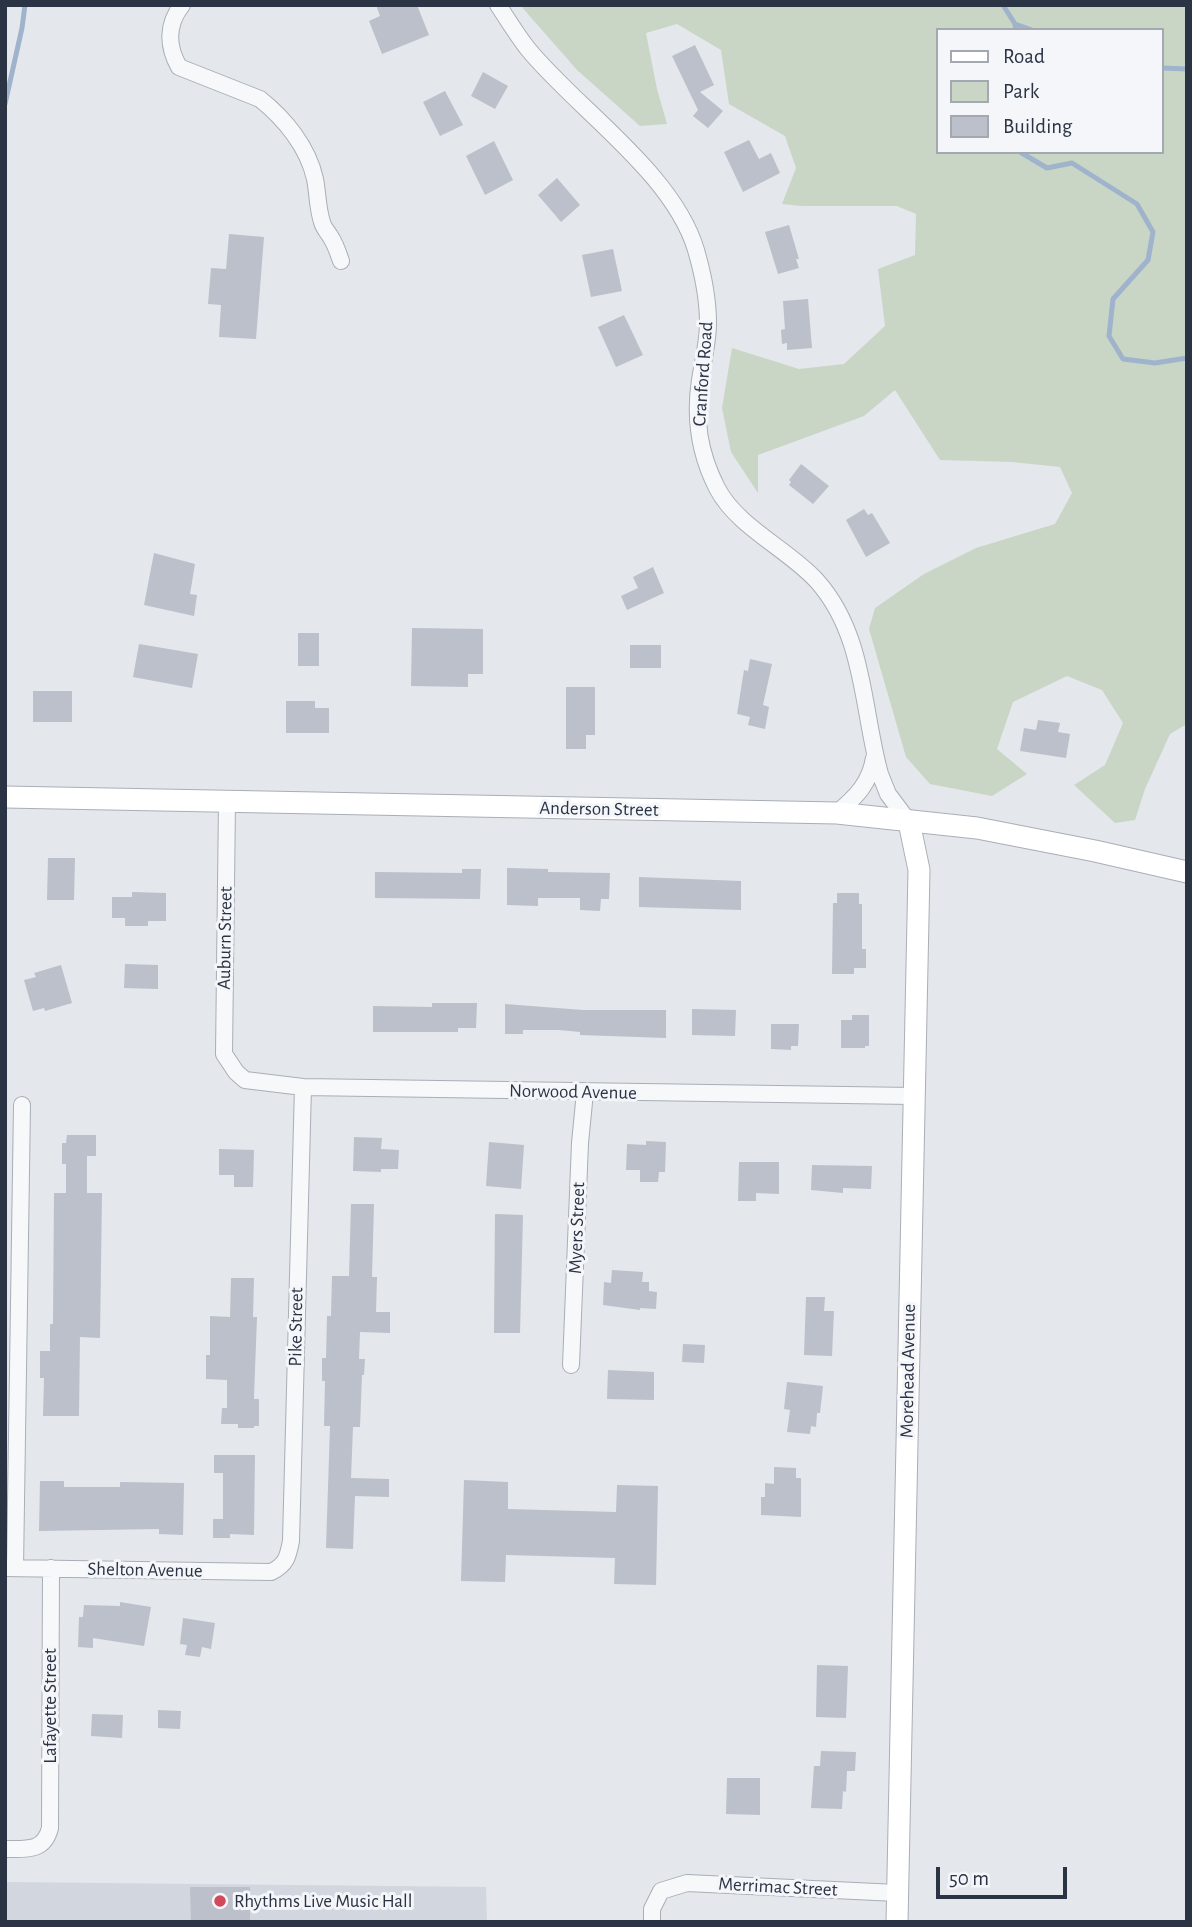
<!DOCTYPE html>
<html>
<head>
<meta charset="utf-8">
<style>
  body { margin:0 }
  #map { position:relative; width:1192px; height:1927px; overflow:hidden; background:#e4e7ec; font-family:"Alegreya Sans",sans-serif }
  canvas { display:block }
  .frame { position:absolute; inset:0; border:7px solid #2b3445; pointer-events:none }
  .legend { position:absolute; left:936px; top:28px; width:228px; height:126px; box-sizing:border-box; background:#f4f6f9; border:2px solid #a4a8b1; margin:0; padding:9px 12px; list-style:none; font-size:21px; color:#2b3445 }
  .legend li { display:flex; align-items:center; gap:14px; height:35px }
  .legend b { width:35px; border:2px solid #a4a8b1 }
  .scale { position:absolute; left:936px; top:1867px; width:131px; height:32px; box-sizing:border-box; border:4px solid #2b3445; border-top:0; padding-left:9px; font-size:21px; line-height:24px; white-space:nowrap; color:#2b3445; -webkit-text-stroke:5px #f4f6f9; paint-order:stroke }
</style>
</head>
<body>
<div id="map">
<canvas width="1192" height="1927"></canvas>
<div class="frame"></div>
<ul class="legend">
<li><b style="height:9px;background:#fff"></b>Road</li>
<li><b style="height:19px;background:#c9d6c5"></b>Park</li>
<li><b style="height:19px;background:#bbc0ca"></b>Building</li>
</ul>
<div class="scale">50 m</div>
</div>
<script>
const ctx = document.querySelector('canvas').getContext('2d');
ctx.lineJoin = 'round';
function paint(path, color) { ctx.fillStyle = color; ctx.fill(path, 'evenodd'); }
function stroke(path, color, width, dash) { ctx.strokeStyle = color; ctx.lineWidth = width; ctx.lineCap = dash ? 'butt' : 'round'; ctx.setLineDash(dash || []); ctx.stroke(path); }
function label(font, color, halo, rows, align = 'center') {
  ctx.font = font + ' "Alegreya Sans",sans-serif'; ctx.lineWidth = 6; ctx.setLineDash([]); ctx.textBaseline = 'middle'; ctx.strokeStyle = halo; ctx.fillStyle = color; for (const [text, x, y, turn = 0] of rows) {
    ctx.save(); ctx.translate(x, y); ctx.rotate((+turn || 0) * Math.PI / 180); ctx.textAlign = isNaN(turn) ? turn : align; if (halo) ctx.strokeText(text, 0, 0); ctx.fillText(text, 0, 0); ctx.restore();
  }
}
paint(new Path2D(`
  M 5,1882 L 486,1887 L 487,1922 L 5,1922 Z`), '#d2d6de');
paint(new Path2D(`
  M 520,5 L 1187,5 L 1187,724 L 1170,734 L 1145,789 L 1135,820 L 1115,823 L 1074,785 L 1105,765 L 1123,723 L 1102,690 L 1067,676 L 1013,702 L 997,749 L 1027,774 L 992,796 L 930,784 L 906,757 L 869,629 L 875,608 L 924,574 L 976,548 L 1055,524 L 1072,493 L 1060,467 L 1012,462 L 940,460 L 895,390 L 864,416 L 758,455 L 758,493 L 731,452 L 722,408 L 732,348 L 799,369 L 844,364 L 885,326 L 878,269 L 915,255 L 916,214 L 897,206 L 801,206 L 782,204 L 796,168 L 785,136 L 729,104 L 721,50 L 677,24 L 646,33 L 657,89 L 667,124 L 640,126 L 577,70 ZM 938,30 L 1162,30 L 1162,152 L 938,152 Z`), '#c9d6c5');
stroke(new Path2D(`
  M 1003,5 L 1015,24 L 1016,30
  M 1015,24 L 1032,30
  M 1162,68 L 1187,69
  M 5,104 L 22,28 L 25,5
  M 1020,152 L 1047,168 L 1072,163 L 1137,204 L 1153,232 L 1148,260 L 1113,299 L 1109,336 L 1123,359 L 1155,363 L 1187,358`), '#9fb4cc', 5);
paint(new Path2D(`
  M 376,5 L 417,5 L 429,35 L 382,54 L 369,21 L 380,16 Z
  M 695,45 L 714,85 L 700,92 L 723,111 L 708,128 L 693,116 L 698,110 L 672,56 Z
  M 483,72 L 508,86 L 495,109 L 471,96 Z
  M 445,91 L 463,125 L 440,136 L 423,102 Z
  M 749,140 L 759,159 L 771,153 L 780,173 L 743,192 L 724,152 Z
  M 494,141 L 513,180 L 485,195 L 466,156 Z
  M 557,178 L 580,205 L 561,222 L 538,195 Z
  M 789,225 L 799,259 L 796,259 L 799,268 L 778,274 L 765,232 Z
  M 229,234 L 264,237 L 256,339 L 219,337 L 221,305 L 208,304 L 211,268 L 226,269 Z
  M 613,249 L 622,291 L 591,297 L 582,255 Z
  M 808,299 L 812,348 L 787,350 L 787,343 L 782,344 L 781,330 L 785,329 L 783,301 Z
  M 624,315 L 643,355 L 616,367 L 598,327 Z
  M 801,464 L 829,486 L 813,504 L 789,485 L 791,482 L 789,480 Z
  M 864,509 L 868,515 L 872,513 L 890,543 L 866,557 L 846,520 Z
  M 154,553 L 195,564 L 190,594 L 197,595 L 194,616 L 144,605 Z
  M 653,567 L 664,593 L 627,610 L 621,596 L 638,588 L 633,577 Z
  M 412,628 L 483,629 L 483,674 L 468,674 L 468,687 L 411,686 Z
  M 298,633 L 319,633 L 319,666 L 298,666 Z
  M 139,644 L 198,654 L 192,688 L 133,677 Z
  M 630,645 L 661,645 L 661,668 L 630,668 Z
  M 750,659 L 772,664 L 763,705 L 769,707 L 765,729 L 748,725 L 750,717 L 737,714 L 744,670 L 748,671 Z
  M 566,687 L 595,687 L 595,735 L 586,735 L 586,749 L 566,749 Z
  M 33,691 L 72,691 L 72,722 L 33,722 Z
  M 286,701 L 315,701 L 315,708 L 329,708 L 329,733 L 286,733 Z
  M 1038,720 L 1060,723 L 1058,732 L 1070,734 L 1066,758 L 1020,751 L 1024,728 L 1036,730 Z
  M 48,858 L 75,858 L 74,900 L 47,900 Z
  M 507,868 L 548,869 L 548,872 L 610,873 L 609,899 L 601,899 L 600,911 L 580,910 L 580,898 L 538,898 L 538,906 L 507,905 Z
  M 462,869 L 481,869 L 480,899 L 375,898 L 375,872 L 462,873 Z
  M 639,877 L 741,881 L 741,910 L 639,907 Z
  M 132,892 L 166,893 L 166,921 L 148,921 L 148,926 L 125,926 L 125,918 L 112,918 L 112,897 L 132,897 Z
  M 837,893 L 859,893 L 859,904 L 862,904 L 862,949 L 866,949 L 866,968 L 854,968 L 854,974 L 832,974 L 833,903 L 837,903 Z
  M 125,964 L 158,965 L 158,989 L 124,988 Z
  M 61,965 L 72,1003 L 45,1011 L 44,1008 L 33,1011 L 24,980 L 36,977 L 34,973 Z
  M 432,1003 L 477,1003 L 476,1028 L 458,1028 L 458,1032 L 373,1032 L 373,1006 L 432,1007 Z
  M 505,1004 L 583,1010 L 666,1010 L 666,1038 L 580,1035 L 580,1032 L 559,1030 L 523,1030 L 523,1034 L 505,1034 Z
  M 692,1009 L 736,1010 L 735,1036 L 692,1035 Z
  M 852,1015 L 869,1015 L 869,1046 L 865,1046 L 865,1048 L 841,1048 L 841,1020 L 852,1020 Z
  M 771,1024 L 799,1024 L 798,1046 L 791,1046 L 791,1050 L 771,1049 Z
  M 67,1135 L 96,1135 L 96,1156 L 87,1156 L 87,1193 L 102,1193 L 100,1338 L 80,1337 L 79,1416 L 43,1416 L 44,1378 L 40,1378 L 40,1351 L 50,1351 L 50,1324 L 53,1324 L 54,1193 L 66,1193 L 66,1164 L 62,1164 L 62,1143 L 66,1143 Z
  M 354,1137 L 382,1138 L 381,1149 L 399,1150 L 398,1169 L 381,1169 L 381,1172 L 353,1171 Z
  M 646,1141 L 666,1142 L 665,1172 L 659,1172 L 658,1182 L 640,1182 L 640,1170 L 626,1170 L 627,1144 L 646,1145 Z
  M 489,1142 L 524,1145 L 521,1189 L 486,1186 Z
  M 219,1149 L 254,1150 L 253,1187 L 234,1187 L 234,1175 L 219,1175 Z
  M 739,1162 L 779,1162 L 779,1194 L 756,1193 L 756,1201 L 738,1201 Z
  M 812,1165 L 872,1166 L 871,1189 L 843,1188 L 843,1193 L 811,1190 Z
  M 351,1204 L 374,1204 L 372,1277 L 377,1277 L 376,1312 L 390,1312 L 390,1333 L 360,1332 L 359,1359 L 365,1359 L 364,1375 L 362,1375 L 360,1427 L 353,1427 L 351,1478 L 389,1479 L 389,1497 L 355,1496 L 353,1549 L 326,1548 L 330,1426 L 324,1426 L 325,1381 L 322,1381 L 322,1358 L 326,1358 L 327,1316 L 331,1316 L 332,1276 L 349,1276 Z
  M 495,1214 L 523,1215 L 520,1333 L 494,1333 Z
  M 612,1270 L 643,1272 L 642,1282 L 649,1282 L 649,1291 L 657,1292 L 656,1309 L 640,1308 L 640,1310 L 603,1305 L 604,1282 L 611,1283 Z
  M 231,1278 L 254,1278 L 253,1317 L 257,1317 L 254,1396 L 254,1399 L 259,1399 L 259,1426 L 254,1426 L 254,1428 L 238,1428 L 238,1424 L 221,1424 L 222,1408 L 227,1408 L 227,1380 L 206,1379 L 206,1355 L 210,1355 L 210,1316 L 230,1317 Z
  M 806,1297 L 825,1297 L 824,1311 L 834,1311 L 832,1356 L 804,1355 Z
  M 683,1344 L 705,1345 L 704,1363 L 682,1362 Z
  M 608,1370 L 654,1372 L 654,1400 L 607,1399 Z
  M 787,1382 L 823,1386 L 820,1413 L 817,1413 L 816,1427 L 811,1426 L 810,1434 L 787,1432 L 790,1410 L 784,1409 Z
  M 214,1455 L 255,1455 L 254,1535 L 230,1534 L 230,1538 L 213,1538 L 213,1519 L 223,1519 L 223,1473 L 214,1473 Z
  M 774,1467 L 796,1468 L 796,1478 L 801,1478 L 801,1517 L 761,1515 L 761,1497 L 765,1497 L 765,1483 L 774,1484 Z
  M 464,1480 L 508,1482 L 508,1509 L 616,1512 L 617,1485 L 658,1486 L 656,1585 L 614,1584 L 615,1558 L 506,1555 L 505,1582 L 461,1581 Z
  M 40,1481 L 64,1481 L 64,1487 L 120,1487 L 120,1482 L 184,1483 L 183,1535 L 159,1534 L 159,1529 L 39,1531 Z
  M 120,1602 L 151,1607 L 144,1646 L 93,1638 L 93,1648 L 78,1647 L 79,1617 L 83,1617 L 84,1605 L 120,1606 Z
  M 183,1618 L 215,1623 L 211,1649 L 202,1647 L 200,1657 L 185,1655 L 187,1645 L 180,1644 Z
  M 817,1665 L 848,1666 L 846,1718 L 816,1717 Z
  M 158,1710 L 181,1711 L 180,1729 L 158,1728 Z
  M 92,1714 L 123,1715 L 122,1738 L 91,1736 Z
  M 821,1751 L 856,1752 L 855,1771 L 847,1771 L 846,1792 L 843,1791 L 842,1809 L 811,1808 L 814,1766 L 820,1766 Z
  M 727,1778 L 760,1778 L 760,1815 L 726,1814 Z
  M 190,1887 L 250,1887 L 250,1922 L 191,1922 Z`), '#bbc0ca');
const street = new Path2D(`
  M 182,5 C 167,24 167,46 179,67 L 260,99 C 285,119 308,147 315,179 C 318,194 317,206 322,222 C 323,227 327,231 330,236 C 335,243 338,252 341,261
  M 498,5 C 508,20 517,35 528,49 C 578,110 673,173 696,250 C 703,274 708,298 708,323 C 708,342 703,361 700,380 C 694,419 699,453 717,488 C 737,527 788,549 817,581 C 865,635 862,709 880,774 L 888,794 L 909,822
  M 227,801 L 224,1054 L 236,1072 L 245,1080 L 303,1087 L 913,1096
  M 837,813 C 856,797 870,783 874,758
  M 571,1365 L 580,1143 L 585,1092
  M 5,1568 L 271,1572 C 286,1565 288,1557 291,1541 L 303,1087
  M 15,1568 L 22,1105
  M 5,1849 C 26,1849 44,1852 50,1828 L 51,1568
  M 652,1922 L 652,1909 L 661,1891 L 687,1883 L 897,1893`);
const secondary = new Path2D(`
  M 5,797 L 837,813 L 977,828 L 1095,851 L 1187,872
  M 897,1922 L 919,870 L 909,822`);
stroke(street, '#a9aeb7', 18);
stroke(secondary, '#a9aeb7', 23);
stroke(street, '#f7f8fa', 16);
stroke(secondary, '#fff', 21);
for (const [x, y, r, color] of [
  [220,1901,7,"#d1495b"]
]) { const dot = new Path2D(); dot.arc(x, y, r, 0, 2 * Math.PI); ctx.fillStyle = color; ctx.fill(dot); stroke(dot, '#f4f6f9', 2.5); }
label('19px', '#2b3445', '#f4f6f9', [
  ["Cranford Road",703,374,-86],
  ["Anderson Street",599,809,1],
  ["Auburn Street",225,938,-89],
  ["Norwood Avenue",573,1092,1],
  ["Myers Street",577,1228,-88],
  ["Pike Street",296,1327,-89],
  ["Morehead Avenue",908,1371,-89],
  ["Shelton Avenue",145,1570,1],
  ["Lafayette Street",50,1706,-90],
  ["Merrimac Street",778,1887,3]
]);
label('19px', '#2b3445', '#f4f6f9', [
  ["Rhythms Live Music Hall",234,1901]
], 'left');
</script>
</body>
</html>
